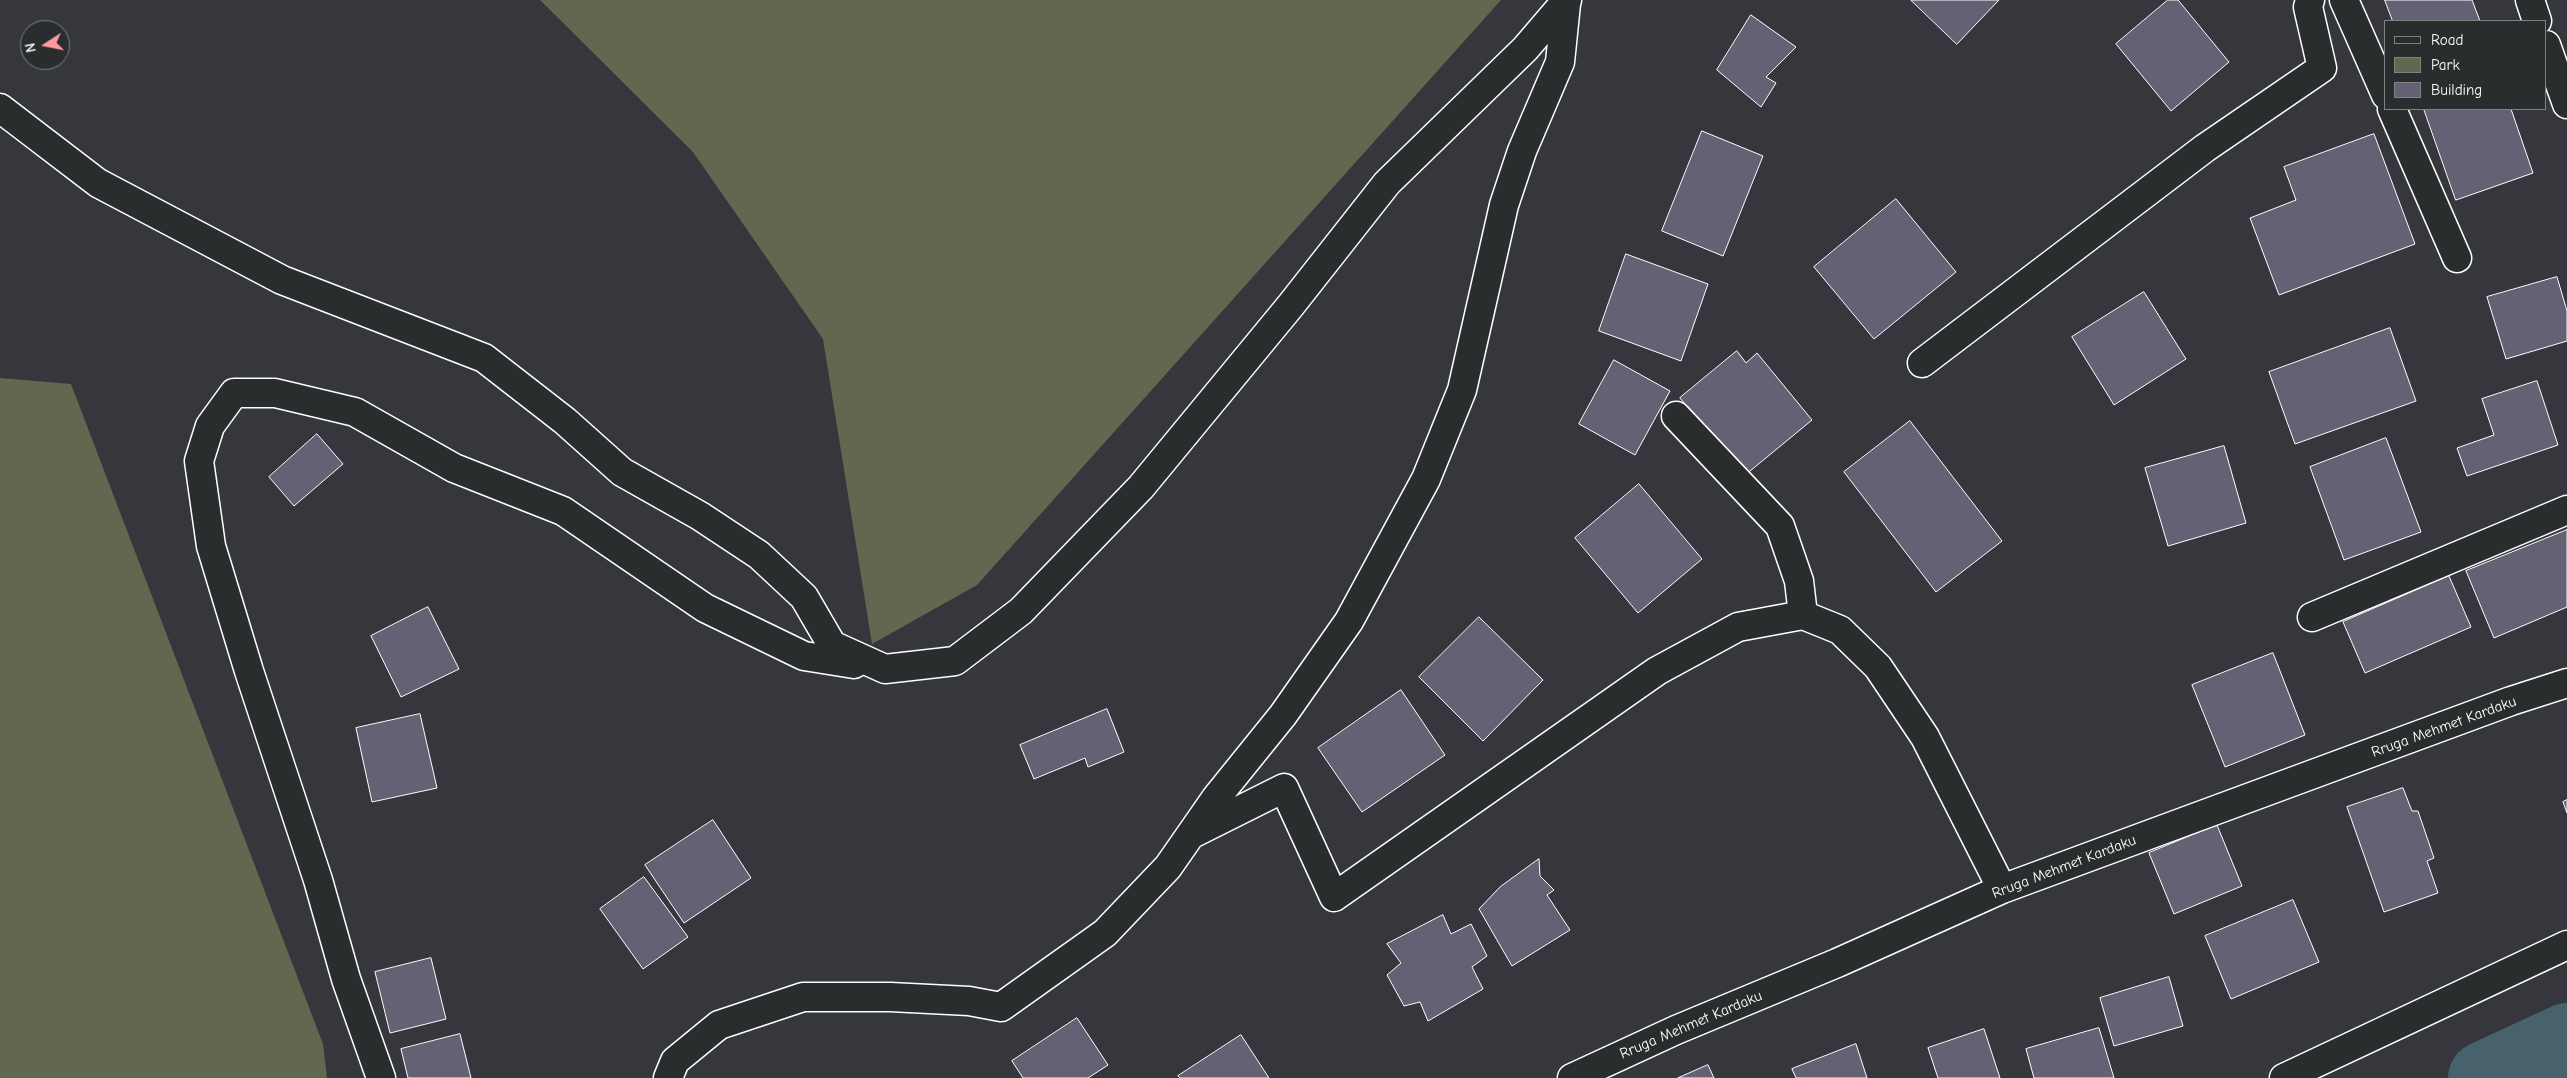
<!DOCTYPE html>
<html>
<head>
<meta charset="utf-8">
<style>
  body { margin:0 }
  #map { position:relative; width:2567px; height:1078px; overflow:hidden; background:#35373c; font-family:"Comic Neue",sans-serif }
  canvas { display:block }
  .legend { position:absolute; left:2384px; top:20px; width:162px; height:90px; box-sizing:border-box; background:#2a2d2e; border:1px solid #7f8182; margin:0; padding:6px 9px; list-style:none; font-size:15px; color:#fff }
  .legend li { display:flex; align-items:center; gap:10px; height:25px }
  .legend b { width:25px; border:1px solid #7f8182 }
  .north { position:absolute; left:20px; top:20px; width:50px; height:50px; box-sizing:border-box; background:#2a2d2e; border:1px solid #7f8182; border-radius:50%; rotate:259deg; font-size:14px; font-weight:700; line-height:20px; text-align:center; color:#fff }
  .north::after { content:''; display:block; margin:auto; width:18px; height:22px; background:#ff9aa2; clip-path:polygon(50% 0,100% 100%,50% 72%,0 100%) }
</style>
</head>
<body>
<div id="map">
<canvas width="2567" height="1078"></canvas>
<ul class="legend">
<li><b style="height:6px;background:#2a2d2e"></b>Road</li>
<li><b style="height:14px;background:#61684f"></b>Park</li>
<li><b style="height:14px;background:#636173"></b>Building</li>
</ul>
<div class="north">N</div>
</div>
<script>
const ctx = document.querySelector('canvas').getContext('2d');
ctx.lineJoin = 'round';
function paint(path, color) { ctx.fillStyle = color; ctx.fill(path, 'evenodd'); }
function stroke(path, color, width, dash) { ctx.strokeStyle = color; ctx.lineWidth = width; ctx.lineCap = dash ? 'butt' : 'round'; ctx.setLineDash(dash || []); ctx.stroke(path); }
function label(font, color, halo, rows, align = 'center') {
  ctx.font = font + ' "Comic Neue",sans-serif'; ctx.lineWidth = 5; ctx.setLineDash([]); ctx.textBaseline = 'middle'; ctx.strokeStyle = halo; ctx.fillStyle = color; for (const [text, x, y, turn = 0] of rows) {
    ctx.save(); ctx.translate(x, y); ctx.rotate((+turn || 0) * Math.PI / 180); ctx.textAlign = isNaN(turn) ? turn : align; if (halo) ctx.strokeText(text, 0, 0); ctx.fillText(text, 0, 0); ctx.restore();
  }
}
paint(new Path2D(`
  M 540,0 L 1501,0 L 977,585 L 872,644 L 823,339 L 693,152 Z
  M 0,378 L 71,384 L 323,1044 L 327,1078 L 0,1078 Z`), '#61684f');
stroke(new Path2D(`
  M 2485,1078 L 2567,1040`), '#47626c', 74);
const building = new Path2D(`
  M 1911,0 L 1999,0 L 1957,44 Z
  M 2168,0 L 2178,0 L 2229,62 L 2171,111 L 2116,44 Z
  M 2385,0 L 2472,0 L 2480,21 L 2393,21 Z
  M 1751,15 L 1796,47 L 1766,77 L 1776,83 L 1761,107 L 1717,70 Z
  M 2424,109 L 2511,109 L 2533,173 L 2456,200 Z
  M 1702,131 L 1763,156 L 1723,256 L 1662,231 Z
  M 2374,134 L 2415,244 L 2279,295 L 2250,218 L 2296,200 L 2284,167 Z
  M 1896,199 L 1956,272 L 1874,339 L 1814,267 Z
  M 1626,254 L 1708,284 L 1681,361 L 1599,331 Z
  M 2557,277 L 2567,311 L 2567,341 L 2506,359 L 2487,297 Z
  M 2144,292 L 2186,359 L 2114,405 L 2072,337 Z
  M 2390,328 L 2416,401 L 2295,444 L 2269,372 Z
  M 1737,351 L 1746,363 L 1757,353 L 1812,420 L 1744,476 L 1680,398 Z
  M 1614,360 L 1670,391 L 1635,455 L 1579,424 Z
  M 2537,381 L 2558,445 L 2467,476 L 2457,448 L 2494,435 L 2482,399 Z
  M 1910,421 L 2002,541 L 1936,592 L 1844,472 Z
  M 317,434 L 343,464 L 294,506 L 269,477 Z
  M 2386,438 L 2421,532 L 2344,560 L 2310,467 Z
  M 2224,446 L 2246,523 L 2168,546 L 2145,468 Z
  M 1639,484 L 1702,559 L 1638,613 L 1575,538 Z
  M 2567,530 L 2567,607 L 2494,638 L 2466,571 Z
  M 2449,576 L 2471,627 L 2365,673 L 2343,622 Z
  M 428,607 L 459,669 L 401,697 L 371,636 Z
  M 1479,617 L 1543,680 L 1483,741 L 1419,677 Z
  M 2273,653 L 2305,735 L 2225,767 L 2192,685 Z
  M 1401,690 L 1445,755 L 1362,812 L 1318,748 Z
  M 1107,709 L 1124,752 L 1088,767 L 1085,758 L 1034,779 L 1020,745 Z
  M 420,714 L 437,788 L 372,802 L 356,728 Z
  M 2403,788 L 2412,811 L 2418,811 L 2434,858 L 2427,861 L 2438,893 L 2384,912 L 2347,807 Z
  M 2567,800 L 2567,813 L 2563,802 Z
  M 713,820 L 751,878 L 684,923 L 645,865 Z
  M 2217,825 L 2242,886 L 2174,914 L 2149,853 Z
  M 1539,859 L 1540,876 L 1554,890 L 1547,895 L 1570,930 L 1512,966 L 1479,909 L 1500,887 Z
  M 644,877 L 688,937 L 643,969 L 600,909 Z
  M 2293,900 L 2319,962 L 2231,999 L 2205,936 Z
  M 1443,915 L 1451,934 L 1471,924 L 1487,956 L 1472,967 L 1483,989 L 1428,1021 L 1420,1002 L 1404,1006 L 1387,975 L 1401,963 L 1387,944 Z
  M 431,958 L 446,1019 L 390,1033 L 375,972 Z
  M 2169,977 L 2183,1026 L 2114,1046 L 2100,998 Z
  M 1077,1018 L 1108,1065 L 1088,1078 L 1023,1078 L 1012,1061 Z
  M 2099,1028 L 2114,1078 L 2034,1078 L 2026,1049 Z
  M 1984,1029 L 2000,1078 L 1938,1078 L 1928,1048 Z
  M 460,1034 L 471,1078 L 408,1078 L 401,1049 Z
  M 1241,1035 L 1269,1078 L 1180,1078 L 1178,1076 Z
  M 1856,1044 L 1867,1078 L 1796,1078 L 1792,1069 Z
  M 1708,1065 L 1714,1078 L 1678,1078 Z`);
paint(building, '#636173');
stroke(building, '#fff', 1);
const minor = new Path2D(`
  M 2344,0 L 2386,95
  M 2530,0 L 2537,21
  M 2546,45 L 2567,104
  M 0,108 L 98,183 L 282,280 L 484,358 L 565,421 L 622,472 L 700,516 L 759,555 L 804,597 L 832,645 L 885,669 L 955,661 L 1021,611 L 1141,487 L 1291,305 L 1387,183 L 1525,49 L 1567,0
  M 2392,109 L 2457,258
  M 1922,363 L 2205,148 L 2322,68 L 2308,7 L 2310,0
  M 1676,416 L 1780,526 L 1799,581 L 1803,615
  M 2312,617 L 2567,510
  M 1194,833 L 1284,788 L 1334,897 L 1657,671 L 1738,627 L 1803,615 L 1840,630 L 1878,667 L 1925,737 L 2002,889
  M 381,1078 L 346,979 L 318,880 L 249,671 L 211,546 L 199,461 L 210,426 L 234,393 L 275,393 L 355,412 L 454,468 L 563,511 L 705,608 L 804,656 L 854,664
  M 668,1078 L 675,1061 L 719,1025 L 803,997 L 890,997 L 969,1001 L 1001,1007 L 1105,933 L 1168,867 L 1216,798 L 1283,715 L 1349,621 L 1426,479 L 1462,390 L 1504,205 L 1522,151 L 1560,62 L 1566,4
  M 1572,1078 L 1676,1030 L 1837,963 L 2002,889 L 2511,701 L 2567,683`);
const tertiary = new Path2D(`
  M 2284,1078 L 2567,945`);
stroke(minor, '#fff', 31);
stroke(tertiary, '#fff', 31);
stroke(minor, '#2a2d2e', 28);
stroke(tertiary, '#2a2d2e', 28);
label('15px', '#fff', '#2a2d2e', [
  ["Rruga Mehmet Kardaku",2444,727,-20],
  ["Rruga Mehmet Kardaku",2064,867,-21],
  ["Rruga Mehmet Kardaku",1691,1025,-23]
]);
</script>
</body>
</html>
